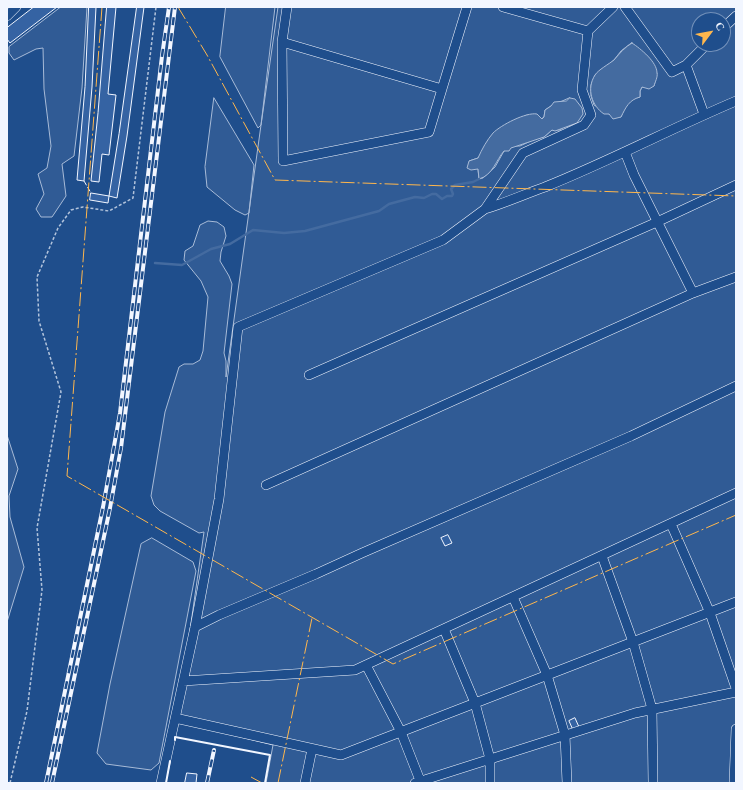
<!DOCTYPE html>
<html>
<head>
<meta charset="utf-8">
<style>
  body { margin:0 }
  #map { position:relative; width:743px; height:790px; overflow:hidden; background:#1f4e8c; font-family:"Times New Roman",serif }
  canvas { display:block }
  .frame { position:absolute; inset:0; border:8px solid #f2f6ff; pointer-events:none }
  .north { position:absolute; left:691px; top:12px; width:40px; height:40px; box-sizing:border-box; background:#1f4e8c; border:1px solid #7391ba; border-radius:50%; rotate:58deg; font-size:11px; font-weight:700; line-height:16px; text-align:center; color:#f2f6ff }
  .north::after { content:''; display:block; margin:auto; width:14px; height:18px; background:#ffb74d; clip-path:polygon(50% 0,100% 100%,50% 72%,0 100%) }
</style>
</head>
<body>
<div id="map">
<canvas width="743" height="790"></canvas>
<div class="frame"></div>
<div class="north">С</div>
</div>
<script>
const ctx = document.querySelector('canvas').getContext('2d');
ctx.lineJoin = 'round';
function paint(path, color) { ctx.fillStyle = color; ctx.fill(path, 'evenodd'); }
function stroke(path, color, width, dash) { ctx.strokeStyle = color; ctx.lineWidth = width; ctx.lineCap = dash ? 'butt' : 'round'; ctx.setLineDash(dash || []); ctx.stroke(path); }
const built = new Path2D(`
  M 61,7 L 87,7 L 82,88 L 74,156 L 62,164 L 66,196 L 52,217 L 41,217 L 36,209 L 44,194 L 38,174 L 47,168 L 51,146 L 44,89 L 43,48 L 36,49 L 14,60 L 9,53 L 9,47 Z
  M 226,7 L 275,7 L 261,125 L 278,7 L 736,7 L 736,783 L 266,783 L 273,745 L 177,721 L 204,532 L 199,533 L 160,511 L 154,505 L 151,496 L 165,412 L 179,367 L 184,364 L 193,364 L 200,360 L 203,351 L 208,297 L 201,281 L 184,260 L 185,251 L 193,246 L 200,225 L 208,221 L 217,222 L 224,227 L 226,236 L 221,252 L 220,261 L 229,276 L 232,284 L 224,353 L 226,361 L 226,377 L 261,125 L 258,128 L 220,57 ZM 699,20 L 723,20 L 723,44 L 699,44 ZM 632,43 L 657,73 L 654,86 L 642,87 L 640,91 L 640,97 L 632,99 L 625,107 L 621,117 L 609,114 L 594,105 L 591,96 L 591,85 L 595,75 L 614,60 L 621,51 ZM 570,98 L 577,123 L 564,127 L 560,130 L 552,130 L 544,137 L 535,139 L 520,146 L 514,146 L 504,151 L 495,167 L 483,178 L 479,179 L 478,169 L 469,161 L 478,158 L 511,122 L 527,115 L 541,119 L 544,117 L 545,110 L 551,106 Z
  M 214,98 L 254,165 L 249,213 L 245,215 L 235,210 L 207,187 L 205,167 Z
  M 7,435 L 18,469 L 9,496 L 10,517 L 24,567 L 7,622 Z
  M 152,538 L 193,562 L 196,571 L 159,763 L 151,770 L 106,764 L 97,753 L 110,684 L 141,544 Z`);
paint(built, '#305b95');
stroke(built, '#a8bbd7', 1);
const water = new Path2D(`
  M 632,43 C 641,49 657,62 657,73 C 658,77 655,82 654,86 L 649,89 L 642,87 L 640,91 L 640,97 C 629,100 626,107 621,117 L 613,119 L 609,114 L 604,114 C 592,106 586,89 595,75 C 598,70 609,64 614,60 C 620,53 625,47 632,43 Z
  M 570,98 L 575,99 L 582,108 L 583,114 L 577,123 L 555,131 L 552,130 L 544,137 L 511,148 L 509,151 L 504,151 C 496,160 493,175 479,179 L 478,169 L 471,170 L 467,168 L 469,161 L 478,158 C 482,149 487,140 493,133 C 501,125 526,112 537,114 L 542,119 L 544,117 L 545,110 L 551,106 L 554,102 L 566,101 Z`);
paint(water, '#446ba0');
stroke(water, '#a8bbd7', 1);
stroke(new Path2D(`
  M 155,263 L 182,265 L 211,249 L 230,244 L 253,230 L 284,233 L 305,231 L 379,211 L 389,204 L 415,197 L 424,198 L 432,194 L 436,194 L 442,199 L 447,196 L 452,196 L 453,194 L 451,189 L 455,185 L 473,182 L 479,179`), '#446ba0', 2.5);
const building = new Path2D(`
  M 34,7 L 57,7 L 10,43 L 7,39 L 7,28 Z
  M 89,7 L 96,7 L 92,87 L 84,181 L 77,180 L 85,87 Z
  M 107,7 L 116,7 L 108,94 L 116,95 L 109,155 L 102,154 L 99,182 L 91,181 L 98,113 Z
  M 137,7 L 144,7 L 127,136 L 117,198 L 109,196 L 119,134 Z
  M 91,193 L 109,196 L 108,203 L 90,200 Z
  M 448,535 L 452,543 L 445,546 L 441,538 Z
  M 575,718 L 579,727 L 573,730 L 569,721 Z
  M 187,773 L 197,774 L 196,783 L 185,783 Z`);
paint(building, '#3563a3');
stroke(building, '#f2f6ff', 1);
const minor = new Path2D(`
  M 287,7 L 282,42 L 283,161 L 429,132 L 442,89
  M 503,7 L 588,31 L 613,7
  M 625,7 L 672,72 L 686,65
  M 7,16 L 16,7
  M 723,28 L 736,16
  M 282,42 L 442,89 L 467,7
  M 704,114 L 686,65 L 707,44
  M 625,152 L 634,175 L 693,293
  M 485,209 C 505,203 525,194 545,187 C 610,161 672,128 736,101
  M 309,375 L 657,222 L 736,185
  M 266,485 L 693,293 L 736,277
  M 671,524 L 710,613 L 736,688
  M 602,556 L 633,642 L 652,709 L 653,783
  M 513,597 L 547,675 L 565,735 L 567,783
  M 195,627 L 219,615 L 316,574 L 362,553 L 631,436 L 736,386
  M 444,629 L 475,703 L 490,759 L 490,783
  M 366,665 L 401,732 L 421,783
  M 183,681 L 355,670 L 736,493
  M 175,718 L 341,755 L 736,602
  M 161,783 L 195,627 L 219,499 L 238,327 L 443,240 L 485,209 L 523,153 L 584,125 L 591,115 L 582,90 L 588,31
  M 305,783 L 312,749
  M 415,783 L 635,713 L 736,692
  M 734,783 L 736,729`);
stroke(minor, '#f2f6ff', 10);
stroke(new Path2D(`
  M 10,783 L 27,711 L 42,590 L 37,528 L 61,392 L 39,321 L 37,277 L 58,228 L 71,210 L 83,207 L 109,211 L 133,198 L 156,7`), '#b3c4dc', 1.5, [3, 2]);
stroke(minor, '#1f4e8c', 9);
const rail = new Path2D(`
  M 46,783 L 103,507 L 120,413 L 162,56 L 169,7
  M 52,783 L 110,508 L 121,448 L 175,7
  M 207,783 L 214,750`);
stroke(rail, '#f2f6ff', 4);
stroke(rail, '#1f4e8c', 2.5, [8]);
stroke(new Path2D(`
  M 84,181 L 91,193`), '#f2f6ff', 1, [5, 2]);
stroke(new Path2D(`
  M 175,740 L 175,737 L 270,755 L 265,783
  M 166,783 L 170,761`), '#f2f6ff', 2);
stroke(new Path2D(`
  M 102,7 L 67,476 L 393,664 L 736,515
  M 178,7 L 207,55 L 275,180 L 736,196
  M 251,777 L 262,783
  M 278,783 L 312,618`), '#ffb74d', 1, [14, 3, 2, 3]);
</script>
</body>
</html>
